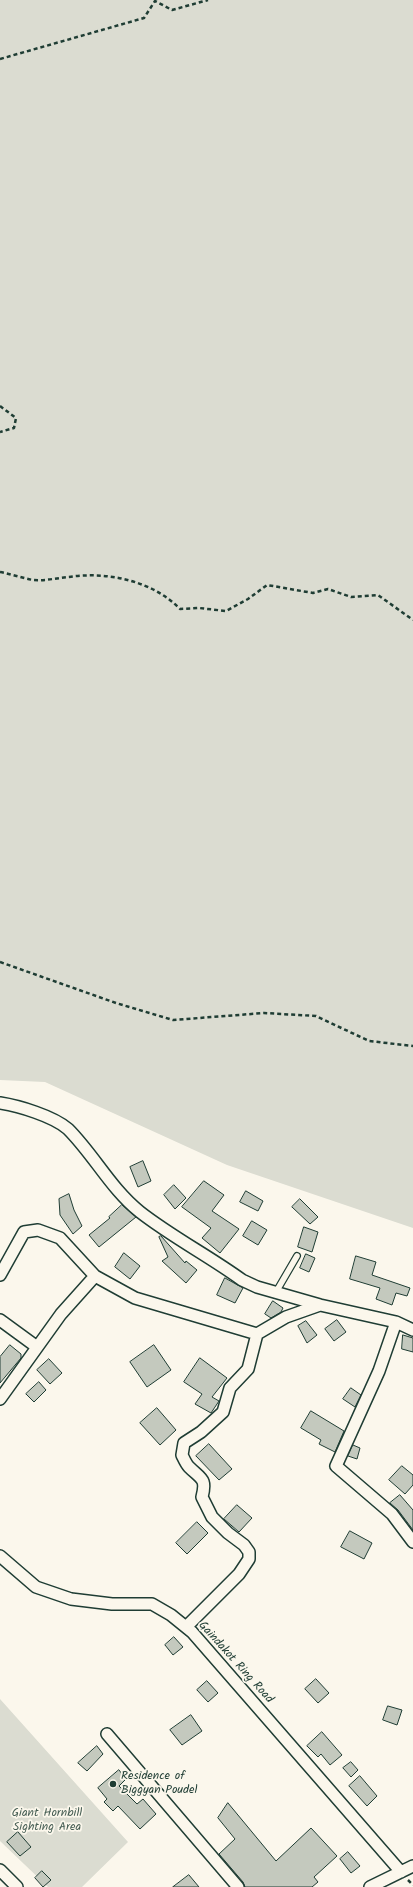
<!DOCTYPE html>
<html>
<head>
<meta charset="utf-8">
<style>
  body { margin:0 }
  canvas { display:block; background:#fbf7ec }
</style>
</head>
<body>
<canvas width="413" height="1887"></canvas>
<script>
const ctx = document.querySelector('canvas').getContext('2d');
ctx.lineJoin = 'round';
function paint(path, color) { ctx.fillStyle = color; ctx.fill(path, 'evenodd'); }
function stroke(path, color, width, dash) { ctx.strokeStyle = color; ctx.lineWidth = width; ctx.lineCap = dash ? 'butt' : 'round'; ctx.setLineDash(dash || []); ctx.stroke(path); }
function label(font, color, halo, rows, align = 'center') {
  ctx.font = font + ' Kalam,sans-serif'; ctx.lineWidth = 3.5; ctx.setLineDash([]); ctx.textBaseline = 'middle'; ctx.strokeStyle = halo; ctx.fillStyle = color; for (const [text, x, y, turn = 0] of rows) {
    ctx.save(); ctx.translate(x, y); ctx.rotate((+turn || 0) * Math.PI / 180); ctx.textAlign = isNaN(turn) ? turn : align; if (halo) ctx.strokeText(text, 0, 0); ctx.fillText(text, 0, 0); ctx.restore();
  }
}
paint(new Path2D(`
  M 0,0 L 413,0 L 413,1228 L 227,1165 L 45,1082 L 0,1080 Z
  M 0,1699 L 128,1842 L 82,1887 L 48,1887 L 0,1841 Z`), '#dbdcd1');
const building = new Path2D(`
  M 143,1161 L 151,1181 L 138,1187 L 130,1167 Z
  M 204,1181 L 224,1195 L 212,1211 L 239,1229 L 220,1253 L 202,1238 L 211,1228 L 182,1207 Z
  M 174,1185 L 186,1198 L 175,1209 L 164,1195 Z
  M 246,1191 L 263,1201 L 258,1211 L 240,1202 Z
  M 69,1194 L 74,1210 L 82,1226 L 73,1234 L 60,1215 L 59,1199 Z
  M 300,1199 L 318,1217 L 310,1224 L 292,1207 Z
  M 122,1205 L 136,1217 L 99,1247 L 89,1235 L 110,1218 L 109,1217 Z
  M 252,1221 L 267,1230 L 258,1245 L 243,1236 Z
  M 304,1227 L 318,1232 L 312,1252 L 298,1247 Z
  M 161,1236 L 185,1263 L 186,1261 L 197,1270 L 186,1283 L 162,1261 L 168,1257 L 159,1237 Z
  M 124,1253 L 140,1266 L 130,1279 L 115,1267 Z
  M 306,1254 L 315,1258 L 309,1272 L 300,1268 Z
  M 356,1256 L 376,1262 L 372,1275 L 410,1288 L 407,1296 L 396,1293 L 392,1305 L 376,1299 L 380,1288 L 350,1279 Z
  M 225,1278 L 243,1288 L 235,1303 L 217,1295 Z
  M 273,1301 L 283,1308 L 281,1312 L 271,1318 L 265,1314 Z
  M 337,1320 L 346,1332 L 334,1341 L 325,1329 Z
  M 306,1321 L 317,1335 L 307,1343 L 298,1326 Z
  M 403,1335 L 413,1338 L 413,1352 L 402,1349 Z
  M 10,1345 L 21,1354 L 21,1358 L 0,1383 L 0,1357 Z
  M 154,1345 L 171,1370 L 147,1387 L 130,1362 Z
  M 200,1358 L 227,1378 L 212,1397 L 219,1401 L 211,1413 L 195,1404 L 202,1394 L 184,1382 Z
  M 49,1359 L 62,1373 L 50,1384 L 37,1370 Z
  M 39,1382 L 46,1390 L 34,1402 L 26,1394 Z
  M 351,1388 L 361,1395 L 355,1407 L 343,1399 Z
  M 157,1408 L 176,1430 L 160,1445 L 140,1423 Z
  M 311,1411 L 344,1431 L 335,1452 L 319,1444 L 321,1440 L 301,1428 Z
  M 209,1444 L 232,1469 L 219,1480 L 196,1456 Z
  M 353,1445 L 360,1448 L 357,1459 L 348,1456 Z
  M 402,1466 L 413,1475 L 413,1485 L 405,1494 L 389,1480 Z
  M 400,1495 L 413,1510 L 413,1530 L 398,1510 L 390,1503 Z
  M 237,1505 L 252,1518 L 239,1532 L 224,1519 Z
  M 197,1522 L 208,1533 L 187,1554 L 176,1543 Z
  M 350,1531 L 372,1543 L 364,1559 L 341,1547 Z
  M 174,1637 L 183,1647 L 173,1655 L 165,1645 Z
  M 316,1679 L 329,1693 L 318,1703 L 305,1689 Z
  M 207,1681 L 218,1693 L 208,1702 L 197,1690 Z
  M 388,1706 L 402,1710 L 397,1725 L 383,1720 Z
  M 191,1715 L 202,1731 L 182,1745 L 170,1730 Z
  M 322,1732 L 342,1755 L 330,1765 L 321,1754 L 318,1757 L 307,1746 Z
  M 97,1746 L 103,1754 L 87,1771 L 78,1763 Z
  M 351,1762 L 358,1770 L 351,1777 L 343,1768 Z
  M 119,1770 L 126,1779 L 119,1786 L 137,1804 L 143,1799 L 156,1814 L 140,1829 L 118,1806 L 113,1811 L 104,1802 L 107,1799 L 98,1788 Z
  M 360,1776 L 377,1796 L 367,1806 L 349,1786 Z
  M 228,1803 L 276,1861 L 311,1828 L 337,1856 L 314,1877 L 318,1882 L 312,1887 L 245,1887 L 243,1882 L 219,1854 L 235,1839 L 218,1818 Z
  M 18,1832 L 31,1847 L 20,1856 L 7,1842 Z
  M 348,1852 L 360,1866 L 351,1873 L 340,1859 Z
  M 42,1871 L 51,1880 L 43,1887 L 35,1878 Z
  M 189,1875 L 199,1887 L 173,1887 Z`);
paint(building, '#c4c9be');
stroke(building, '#1f3d34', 1);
const lane = new Path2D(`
  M 276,1292 L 297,1256`);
const street = new Path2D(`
  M 0,1103 C 19,1106 53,1116 68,1129 C 94,1155 111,1189 140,1212 C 172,1237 209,1256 242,1280 L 257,1287 L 320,1305 L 396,1322 L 413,1330
  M 0,1275 L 24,1232 L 38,1230 L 60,1238 L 95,1276 L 135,1298 L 257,1334 L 286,1317 L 320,1305
  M 0,1320 L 37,1347
  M 396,1322 L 379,1371 L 336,1466 L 392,1514 L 413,1542
  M 0,1399 L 61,1314 L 95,1276
  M 0,1556 L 36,1587 L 71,1599 L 112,1604 L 152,1604 L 171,1615 L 192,1632 L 401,1872
  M 186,1627 L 239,1574 L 249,1559 L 249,1552 L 244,1545 L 228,1533 L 212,1517 L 202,1497 C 207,1478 201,1479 189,1467 C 186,1464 184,1459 182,1455 L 184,1443 L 201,1432 L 223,1412 L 230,1388 L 248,1369 L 257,1334
  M 107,1734 L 238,1887
  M 0,1870 L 17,1887
  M 370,1887 L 413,1866`);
stroke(lane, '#1f3d34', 8);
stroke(street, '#1f3d34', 14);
stroke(new Path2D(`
  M 0,59 L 144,18 L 155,1 L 172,10 L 208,0
  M 0,406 L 16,418 L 14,428 L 0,432
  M 0,572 C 11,574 22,578 33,580 C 45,581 57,578 69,577 C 107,571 153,581 180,609 L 199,608 L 226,611 L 248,599 L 267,585 L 313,593 L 328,589 L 351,597 L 378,595 L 413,620
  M 0,962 L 116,1003 L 173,1020 L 264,1013 L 316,1016 L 369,1041 L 413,1046
  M 408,1880 L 413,1885`), '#1f3d34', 2.5, [4, 3]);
stroke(lane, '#fbf7ec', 5.5);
stroke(street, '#fbf7ec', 11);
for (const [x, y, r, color] of [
  [113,1784,4,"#1f3d34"]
]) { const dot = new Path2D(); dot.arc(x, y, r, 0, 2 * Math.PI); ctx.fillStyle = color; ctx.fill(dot); stroke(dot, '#fbf7ec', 1.5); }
label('12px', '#1f3d34', '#fbf7ec', [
  ["Gaindakot Ring Road",235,1663,48]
]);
label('12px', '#1f3d34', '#fbf7ec', [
  ["Residence of",121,1777],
  ["Biggyan Poudel",121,1791]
], 'left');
label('12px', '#455d53', '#fbf7ec', [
  ["Giant Hornbill",47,1814],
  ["Sighting Area",47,1828]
]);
</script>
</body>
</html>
